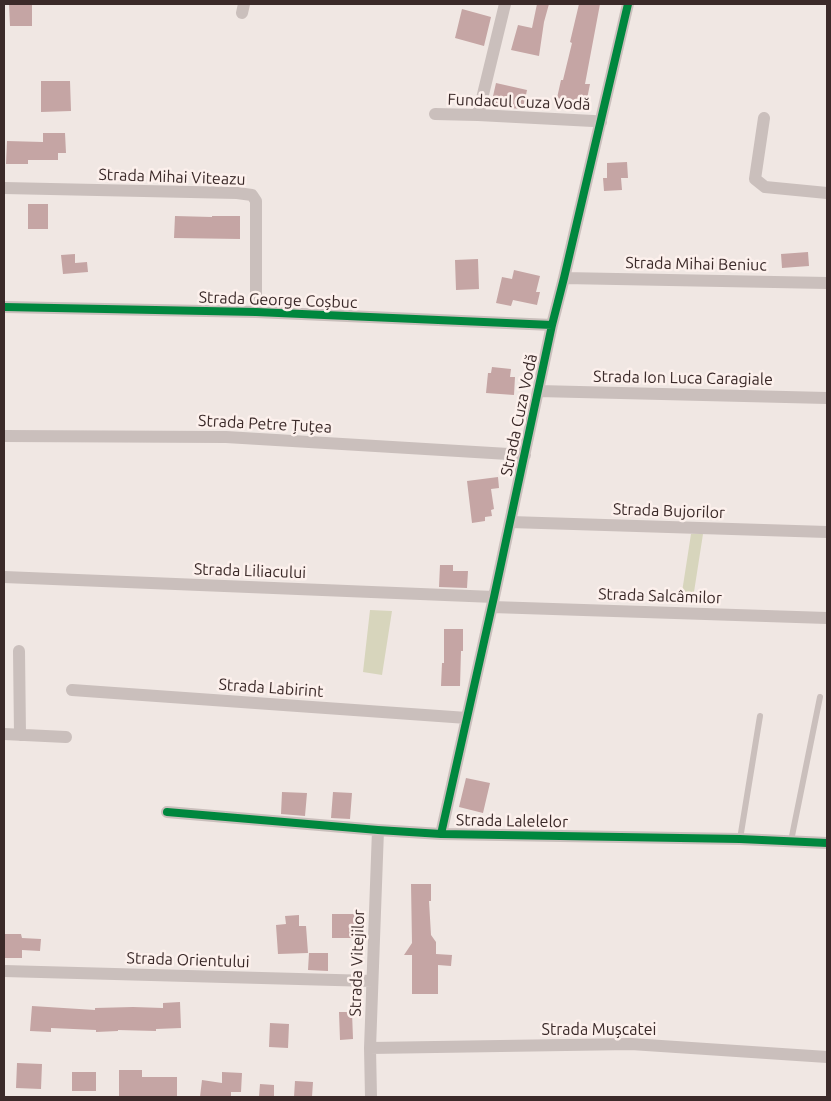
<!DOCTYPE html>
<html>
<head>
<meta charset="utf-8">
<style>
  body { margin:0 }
  #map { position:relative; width:831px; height:1101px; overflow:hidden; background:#f0e7e3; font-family:Ubuntu,sans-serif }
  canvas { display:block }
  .frame { position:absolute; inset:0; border:5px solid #3b2a29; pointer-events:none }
</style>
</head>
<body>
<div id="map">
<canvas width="831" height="1101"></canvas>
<div class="frame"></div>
</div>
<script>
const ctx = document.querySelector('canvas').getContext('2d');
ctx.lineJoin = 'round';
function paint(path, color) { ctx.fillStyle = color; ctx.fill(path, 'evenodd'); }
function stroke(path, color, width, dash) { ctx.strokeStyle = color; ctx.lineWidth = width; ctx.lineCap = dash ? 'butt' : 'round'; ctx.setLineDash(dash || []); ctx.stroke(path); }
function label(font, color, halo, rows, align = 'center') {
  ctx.font = font + ' Ubuntu,sans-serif'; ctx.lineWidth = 5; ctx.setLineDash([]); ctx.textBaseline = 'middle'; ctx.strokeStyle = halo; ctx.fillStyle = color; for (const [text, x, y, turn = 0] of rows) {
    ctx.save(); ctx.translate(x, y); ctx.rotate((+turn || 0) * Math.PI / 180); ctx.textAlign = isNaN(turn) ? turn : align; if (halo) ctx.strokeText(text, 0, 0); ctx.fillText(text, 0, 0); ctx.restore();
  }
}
paint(new Path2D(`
  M 691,534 L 703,534 L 694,592 L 682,592 Z
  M 370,610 L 392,611 L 382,675 L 363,672 Z`), '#d7d5bc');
paint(new Path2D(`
  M 9,4 L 32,4 L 32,26 L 10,26 Z
  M 537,4 L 549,4 L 544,22 L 539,56 L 511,50 L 518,25 L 532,28 Z
  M 579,4 L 600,4 L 585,84 L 590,84 L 586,104 L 557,98 L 561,80 L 563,80 L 572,43 L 570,42 Z
  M 462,9 L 491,17 L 484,46 L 455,38 Z
  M 41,81 L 70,81 L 71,111 L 41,112 Z
  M 496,83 L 527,90 L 523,109 L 508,108 L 491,105 Z
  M 43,133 L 65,133 L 66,153 L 58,153 L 58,160 L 28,160 L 28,164 L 6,164 L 7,141 L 43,142 Z
  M 627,162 L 628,178 L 621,178 L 622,190 L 604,191 L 603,178 L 607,178 L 607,163 Z
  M 28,204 L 48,204 L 48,229 L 28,229 Z
  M 175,216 L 212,217 L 212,216 L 240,216 L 240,239 L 174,238 Z
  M 808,252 L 809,266 L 782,268 L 781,254 Z
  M 75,254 L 75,263 L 87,262 L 88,272 L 63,274 L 61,255 Z
  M 478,259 L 479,289 L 456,290 L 455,260 Z
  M 514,270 L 540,276 L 536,292 L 540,292 L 537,305 L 513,300 L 511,306 L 496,303 L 502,277 L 512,279 Z
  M 492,367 L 511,369 L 510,377 L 515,377 L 514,395 L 486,393 L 488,373 L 491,373 Z
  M 498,477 L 499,488 L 491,489 L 494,509 L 491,510 L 492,516 L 485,517 L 485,521 L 472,523 L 467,481 Z
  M 440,565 L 453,565 L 453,571 L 468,571 L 467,588 L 439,587 Z
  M 444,629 L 463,629 L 463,651 L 461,651 L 460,686 L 441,686 L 442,663 L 444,663 Z
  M 466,778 L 490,783 L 483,813 L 459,807 Z
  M 282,792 L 307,793 L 305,816 L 281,814 Z
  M 333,792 L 352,793 L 350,819 L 331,818 Z
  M 411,884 L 431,884 L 431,901 L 429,901 L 431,935 L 436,942 L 436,954 L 452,955 L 451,966 L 438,965 L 438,994 L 412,994 L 412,955 L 404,955 L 412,943 Z
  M 332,914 L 357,914 L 357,938 L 332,938 Z
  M 299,915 L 299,926 L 306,926 L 308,953 L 278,954 L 276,925 L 286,924 L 285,916 Z
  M 4,934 L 21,934 L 22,938 L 41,939 L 40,951 L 22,950 L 22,958 L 4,958 Z
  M 309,953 L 328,953 L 328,971 L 308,970 Z
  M 180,1002 L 181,1028 L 156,1029 L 156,1031 L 118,1030 L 118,1031 L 96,1032 L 96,1030 L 51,1028 L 51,1032 L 30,1031 L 32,1006 L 95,1010 L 95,1008 L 133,1007 L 163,1008 L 163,1003 Z
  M 339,1012 L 352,1012 L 353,1039 L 340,1040 Z
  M 270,1023 L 289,1024 L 288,1048 L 269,1047 Z
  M 17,1063 L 42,1064 L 41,1089 L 16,1088 Z
  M 119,1070 L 142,1070 L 142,1077 L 177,1077 L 177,1097 L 157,1097 L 157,1096 L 119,1097 Z
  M 72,1072 L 96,1072 L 96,1091 L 72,1091 Z
  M 222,1072 L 242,1073 L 241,1092 L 231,1092 L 231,1097 L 200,1097 L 202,1080 L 222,1083 Z
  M 295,1081 L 313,1082 L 312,1097 L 294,1097 Z
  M 260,1084 L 274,1085 L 274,1097 L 259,1097 Z`), '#c5a5a4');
stroke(new Path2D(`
  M 740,839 L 760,716
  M 791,841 L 820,697`), '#cabfbc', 6);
stroke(new Path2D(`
  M 242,13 L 244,4
  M 435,114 L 478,115 L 593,121 L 601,122
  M 478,115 L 505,4
  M 764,118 L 755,179 L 765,187 L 827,193
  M 4,188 L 237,193 L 252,195 L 256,201 L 256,312
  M 564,278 L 827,283
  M 4,307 L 256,312 L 552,325
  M 538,391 L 827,398
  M 4,436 L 226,437 L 525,455
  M 510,522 L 827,532
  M 4,577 L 494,597
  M 492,607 L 827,618
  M 19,651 L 20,735
  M 72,690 L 467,718
  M 4,734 L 66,737
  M 167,812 L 378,830 L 441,834 L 740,839 L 827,843
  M 441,834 L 494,597 L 552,325 L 564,278 L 628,4
  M 4,971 L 372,981
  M 370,1048 L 631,1044 L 827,1057
  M 371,1097 L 370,1048 L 378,830`), '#cabfbc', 12);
stroke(new Path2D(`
  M 4,307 L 256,312 L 552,325
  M 167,812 L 378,830 L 441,834 L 740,839 L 827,843
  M 441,834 L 494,597 L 552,325 L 564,278 L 628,4`), '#00873e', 8);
label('16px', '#3b2a29', '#fcf0ec', [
  ["Fundacul Cuza Vodă",519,102,2],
  ["Strada Mihai Viteazu",172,177,2],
  ["Strada Mihai Beniuc",696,264,1],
  ["Strada George Coșbuc",278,300,2],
  ["Strada Ion Luca Caragiale",683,378,1],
  ["Strada Cuza Vodă",519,415,-78],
  ["Strada Petre Țuțea",265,424,3],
  ["Strada Bujorilor",669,511,2],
  ["Strada Liliacului",250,571,2],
  ["Strada Salcâmilor",660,596,2],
  ["Strada Labirint",271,688,4],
  ["Strada Lalelelor",512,821,1],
  ["Strada Orientului",188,960,2],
  ["Strada Vitejilor",357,963,-88],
  ["Strada Mușcatei",599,1030]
]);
</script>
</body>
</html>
